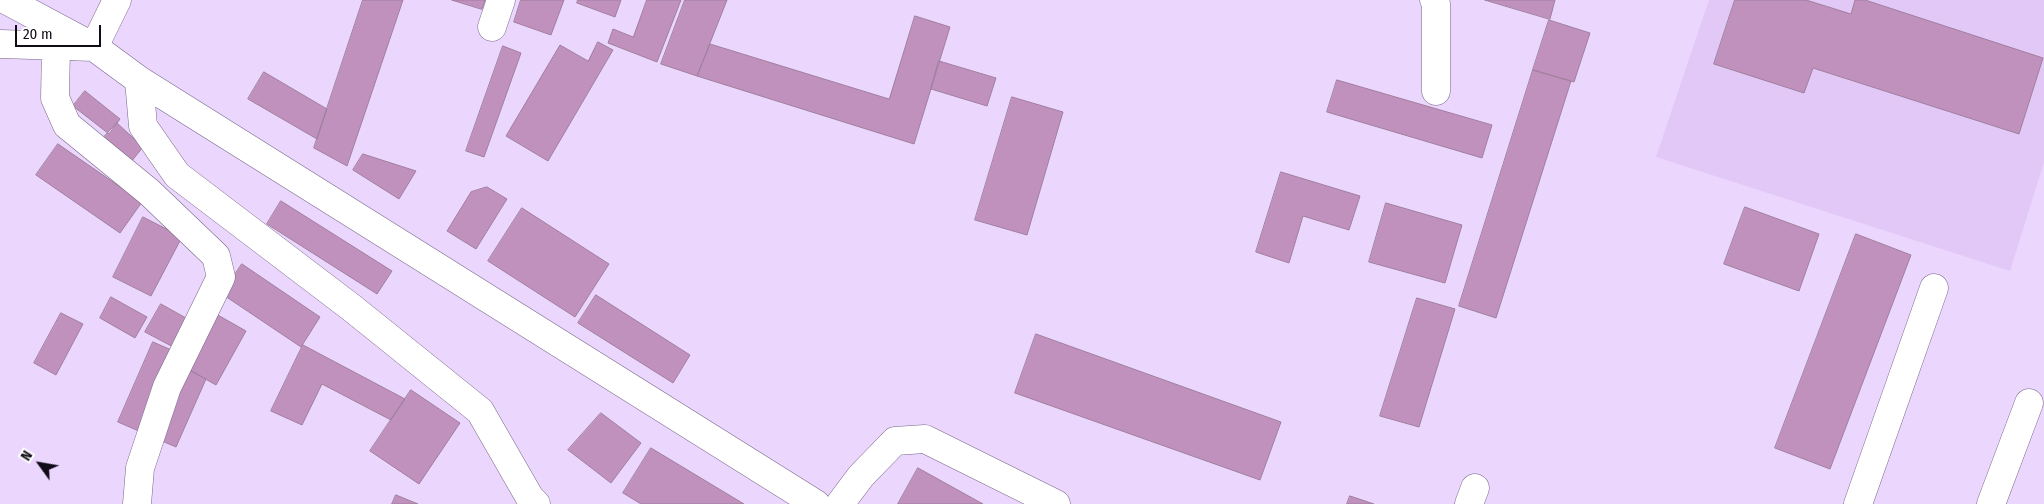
<!DOCTYPE html>
<html>
<head>
<meta charset="utf-8">
<style>
  body { margin:0 }
  #map { position:relative; width:2044px; height:504px; overflow:hidden; background:#ebd6fe; font-family:"Fira Sans Condensed",sans-serif }
  canvas { display:block }
  .north { position:absolute; left:15px; top:439px; width:50px; height:50px; -webkit-text-stroke:4px #fff; paint-order:stroke; rotate:302deg; font-size:14px; font-weight:700; line-height:20px; text-align:center; color:#110a17 }
  .north::after { content:''; display:block; margin:auto; width:18px; height:22px; background:#110a17; clip-path:polygon(50% 0,100% 100%,50% 72%,0 100%) }
  .scale { position:absolute; left:15px; top:25px; width:86px; height:22px; box-sizing:border-box; border:2px solid #110a17; border-top:0; padding-left:6px; font-size:15px; line-height:18px; white-space:nowrap; color:#110a17; -webkit-text-stroke:4px #fff; paint-order:stroke }
</style>
</head>
<body>
<div id="map">
<canvas width="2044" height="504"></canvas>
<div class="north">N</div>
<div class="scale">20 m</div>
</div>
<script>
const ctx = document.querySelector('canvas').getContext('2d');
ctx.lineJoin = 'round';
function paint(path, color) { ctx.fillStyle = color; ctx.fill(path, 'evenodd'); }
function stroke(path, color, width, dash) { ctx.strokeStyle = color; ctx.lineWidth = width; ctx.lineCap = dash ? 'butt' : 'round'; ctx.setLineDash(dash || []); ctx.stroke(path); }
paint(new Path2D(`
  M 1709,0 L 2044,0 L 2044,162 L 2010,271 L 1656,157 Z`), '#e1c8f7');
const building = new Path2D(`
  M 363,0 L 403,0 L 347,166 L 314,148 Z
  M 452,0 L 485,0 L 482,9 Z
  M 521,0 L 564,0 L 551,35 L 514,22 Z
  M 578,0 L 621,0 L 615,17 L 577,3 Z
  M 647,0 L 681,0 L 657,62 L 608,43 L 613,29 L 633,37 Z
  M 685,0 L 727,0 L 697,76 L 661,64 Z
  M 1485,0 L 1555,0 L 1550,19 Z
  M 1735,0 L 1806,0 L 1851,14 L 1855,0 L 1865,0 L 2043,58 L 2019,134 L 1813,68 L 1804,93 L 1714,64 Z
  M 915,16 L 950,27 L 914,144 L 697,76 L 710,44 L 889,99 Z
  M 1549,20 L 1590,33 L 1574,82 L 1533,70 Z
  M 598,42 L 613,50 L 548,161 L 506,136 L 560,45 L 588,61 Z
  M 503,46 L 521,53 L 484,157 L 466,151 Z
  M 939,61 L 996,78 L 987,106 L 931,89 Z
  M 1533,70 L 1571,81 L 1496,318 L 1459,306 Z
  M 264,72 L 327,109 L 317,139 L 248,99 Z
  M 1337,80 L 1492,125 L 1482,158 L 1327,112 Z
  M 85,91 L 120,119 L 109,134 L 73,106 Z
  M 1012,97 L 1063,112 L 1027,235 L 975,220 Z
  M 117,123 L 143,147 L 131,162 L 103,138 Z
  M 58,144 L 142,202 L 120,233 L 36,175 Z
  M 363,154 L 416,171 L 399,199 L 353,170 Z
  M 1281,172 L 1360,196 L 1349,230 L 1303,216 L 1289,263 L 1256,252 Z
  M 487,187 L 507,199 L 476,249 L 447,231 L 471,192 Z
  M 281,201 L 392,271 L 377,294 L 267,224 Z
  M 1386,203 L 1462,225 L 1445,283 L 1369,262 Z
  M 1745,207 L 1819,234 L 1799,291 L 1724,264 Z
  M 522,208 L 609,264 L 575,317 L 488,261 Z
  M 143,217 L 182,237 L 151,296 L 113,277 Z
  M 1856,234 L 1911,255 L 1830,469 L 1775,448 Z
  M 242,264 L 320,317 L 301,347 L 222,294 Z
  M 596,295 L 690,355 L 673,383 L 578,323 Z
  M 111,297 L 147,317 L 135,338 L 100,318 Z
  M 1417,298 L 1455,309 L 1419,427 L 1380,416 Z
  M 161,304 L 193,322 L 177,349 L 145,332 Z
  M 61,313 L 83,324 L 56,375 L 34,363 Z
  M 216,314 L 246,331 L 216,385 L 186,368 Z
  M 1036,334 L 1281,422 L 1260,480 L 1015,393 Z
  M 153,342 L 176,352 L 141,432 L 118,422 Z
  M 303,345 L 405,399 L 391,420 L 322,384 L 302,425 L 271,411 Z
  M 186,368 L 206,379 L 176,447 L 155,438 Z
  M 411,390 L 460,423 L 419,484 L 370,451 Z
  M 601,413 L 641,443 L 611,483 L 568,450 Z
  M 651,448 L 744,504 L 641,504 L 623,493 Z
  M 918,468 L 983,504 L 898,504 Z
  M 396,495 L 418,504 L 392,504 Z
  M 1350,496 L 1374,504 L 1347,504 Z`);
paint(building, '#c191be');
stroke(building, '#a07f9d', 1);
const minor = new Path2D(`
  M 6,0 L 94,47 L 139,80 L 816,504
  M 1434,0 L 1436,4 L 1436,91
  M 492,27 L 501,0
  M 0,44 L 94,47 L 117,0
  M 56,47 L 55,98 L 67,125 L 149,192 L 216,256 L 221,277 L 167,387 L 140,468 L 137,504
  M 139,80 L 143,126 L 177,175 L 352,308 L 480,411 L 530,498 L 536,504
  M 840,504 L 861,476 L 895,441 L 925,439 L 1056,504
  M 1469,504 L 1475,488
  M 1858,504 L 1934,288
  M 1991,504 L 2029,403`);
stroke(minor, '#776587', 29);
stroke(minor, '#fff', 28);
</script>
</body>
</html>
